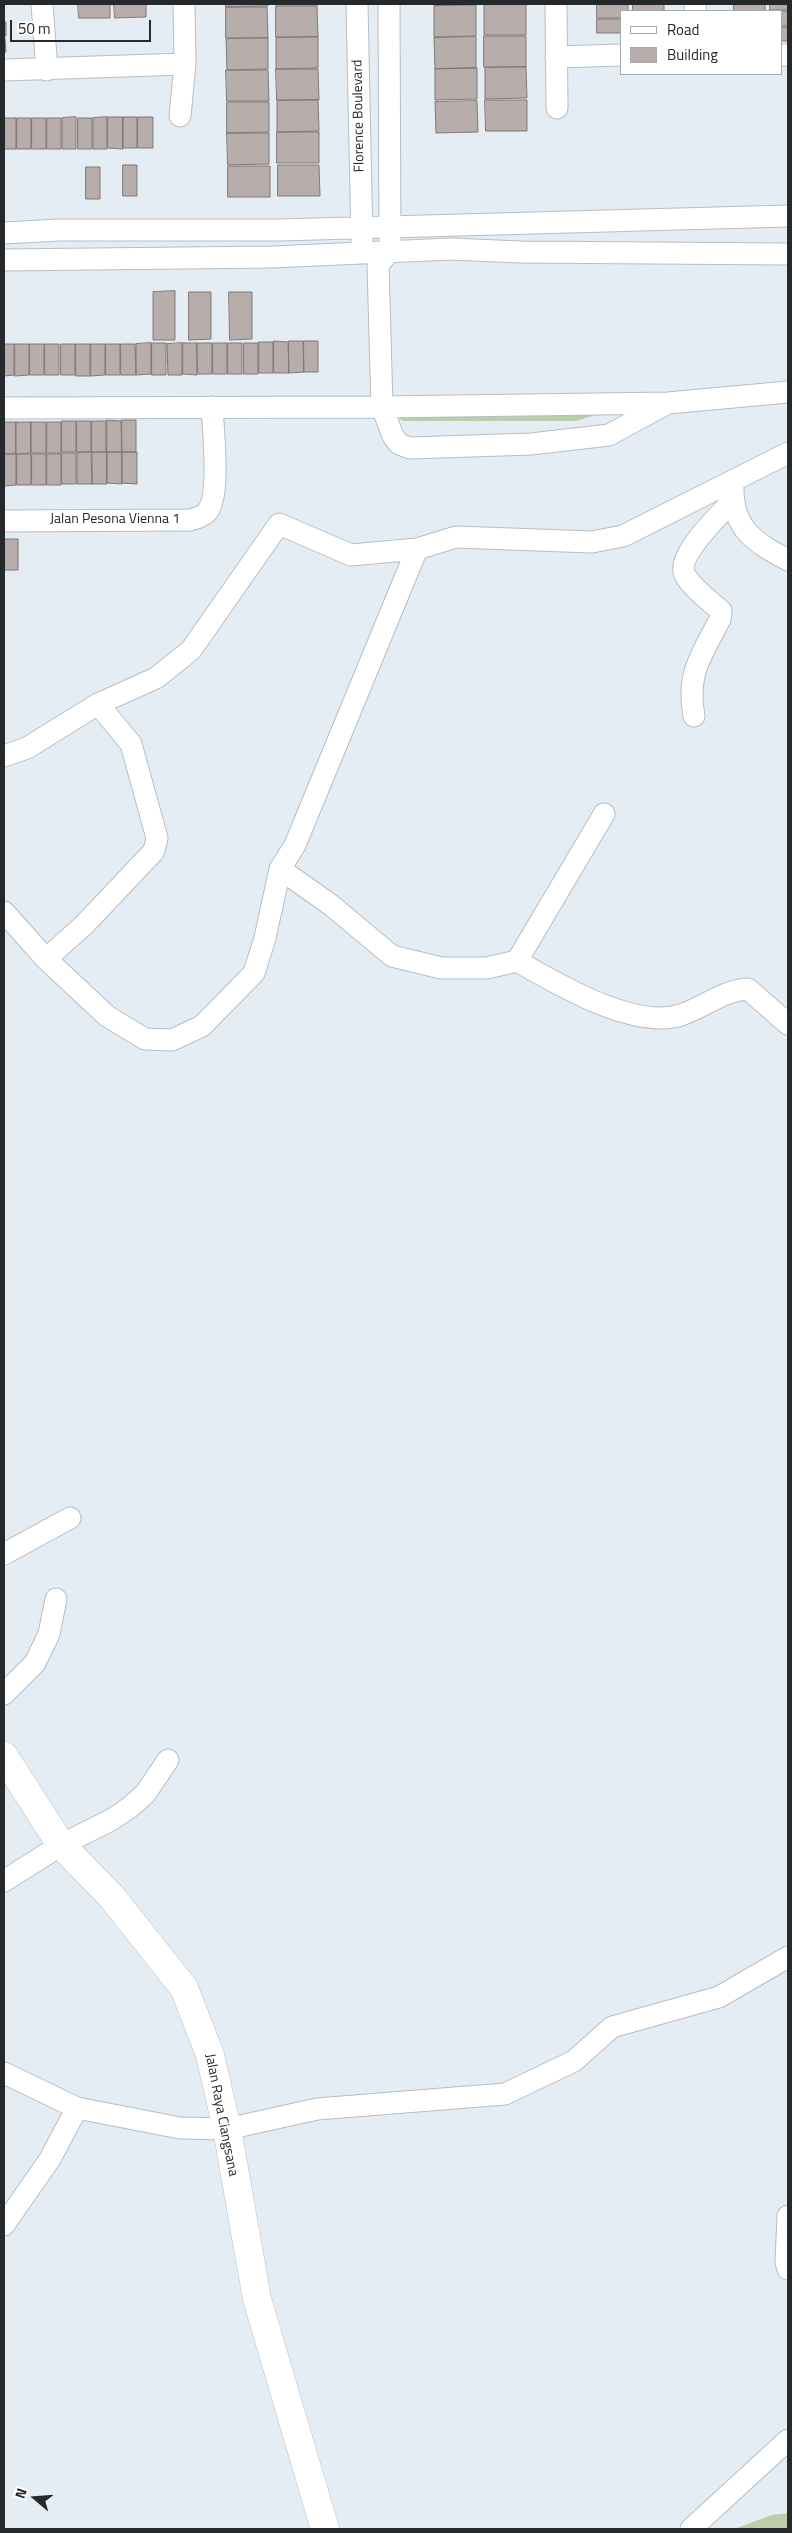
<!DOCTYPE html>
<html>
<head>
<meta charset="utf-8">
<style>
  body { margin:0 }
  #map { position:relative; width:792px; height:2533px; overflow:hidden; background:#e5edf4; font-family:"Titillium Web",sans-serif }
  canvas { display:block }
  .frame { position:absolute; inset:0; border:5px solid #26292b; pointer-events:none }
  .legend { position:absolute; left:620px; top:10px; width:162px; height:65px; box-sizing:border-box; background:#fff; border:1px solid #a8a9aa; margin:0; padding:6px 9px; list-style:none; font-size:15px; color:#26292b }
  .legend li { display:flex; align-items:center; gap:10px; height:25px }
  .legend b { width:25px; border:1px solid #a8a9aa }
  .north { position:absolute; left:10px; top:2473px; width:50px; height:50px; -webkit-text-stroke:4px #fff; paint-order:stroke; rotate:288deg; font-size:14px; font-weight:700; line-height:20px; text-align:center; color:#26292b }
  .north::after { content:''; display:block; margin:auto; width:18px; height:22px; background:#26292b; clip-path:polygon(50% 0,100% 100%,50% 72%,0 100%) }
  .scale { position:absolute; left:10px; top:20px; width:141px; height:22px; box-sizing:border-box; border:2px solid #26292b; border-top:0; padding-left:6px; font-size:15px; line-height:18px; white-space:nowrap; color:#26292b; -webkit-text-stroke:4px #fff; paint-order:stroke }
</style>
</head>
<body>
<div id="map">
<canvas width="792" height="2533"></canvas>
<div class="frame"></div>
<ul class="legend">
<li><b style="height:6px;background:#fff"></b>Road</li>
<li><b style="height:14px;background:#b7adaa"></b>Building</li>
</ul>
<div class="north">N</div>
<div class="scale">50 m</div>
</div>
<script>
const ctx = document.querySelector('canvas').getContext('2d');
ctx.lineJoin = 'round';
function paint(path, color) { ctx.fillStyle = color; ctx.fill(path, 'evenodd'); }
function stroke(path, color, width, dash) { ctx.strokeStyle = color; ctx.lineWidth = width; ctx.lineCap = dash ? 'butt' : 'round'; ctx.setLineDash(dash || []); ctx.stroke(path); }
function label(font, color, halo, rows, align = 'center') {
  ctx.font = font + ' "Titillium Web",sans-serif'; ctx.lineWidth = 4; ctx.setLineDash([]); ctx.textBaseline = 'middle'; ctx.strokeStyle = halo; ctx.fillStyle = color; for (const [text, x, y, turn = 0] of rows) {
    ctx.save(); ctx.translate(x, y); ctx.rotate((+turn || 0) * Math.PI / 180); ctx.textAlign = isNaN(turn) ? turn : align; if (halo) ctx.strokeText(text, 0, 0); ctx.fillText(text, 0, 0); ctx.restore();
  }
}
paint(new Path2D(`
  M 618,408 L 576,421 L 403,421 L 391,413 Z
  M 788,2513 L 788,2529 L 734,2529 L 772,2515 Z`), '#bbcdaa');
const building = new Path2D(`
  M 78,4 L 110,4 L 110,18 L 79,18 Z
  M 114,4 L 146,4 L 146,17 L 115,18 Z
  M 226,4 L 268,4 L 268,6 L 226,7 Z
  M 276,4 L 318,4 L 318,5 L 276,5 Z
  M 434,4 L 476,4 L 476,5 L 434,5 Z
  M 526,4 L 526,35 L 484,35 L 484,5 Z
  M 597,4 L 628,4 L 628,11 L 621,11 L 621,18 L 597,18 Z
  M 633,4 L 664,4 L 664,11 L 633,11 Z
  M 734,4 L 765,4 L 765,11 L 734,11 Z
  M 770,4 L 788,4 L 788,10 L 770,10 Z
  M 476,5 L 476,36 L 434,37 L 434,6 Z
  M 276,6 L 317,6 L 318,37 L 276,37 Z
  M 226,7 L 267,7 L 268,38 L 226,38 Z
  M 779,11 L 788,11 L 788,26 L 781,26 Z
  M 597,19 L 621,19 L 621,33 L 597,33 Z
  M 4,22 L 6,22 L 6,36 L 4,36 Z
  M 781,27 L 788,27 L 788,41 L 781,41 Z
  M 484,36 L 526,36 L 526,67 L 484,67 Z
  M 318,37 L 318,68 L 276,69 L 276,38 Z
  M 476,37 L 476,68 L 435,69 L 434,38 Z
  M 4,38 L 5,38 L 6,52 L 4,52 Z
  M 268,38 L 268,69 L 227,70 L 226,39 Z
  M 526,67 L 527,98 L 485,99 L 485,68 Z
  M 477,68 L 477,99 L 435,100 L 435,69 Z
  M 276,69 L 318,69 L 319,100 L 277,100 Z
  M 226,70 L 268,70 L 269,101 L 227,101 Z
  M 318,100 L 319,131 L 277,132 L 277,101 Z
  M 485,100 L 527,100 L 527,131 L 486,131 Z
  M 477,101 L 478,132 L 436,133 L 435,102 Z
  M 227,102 L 269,102 L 269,132 L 227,133 Z
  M 76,117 L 76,149 L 62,149 L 62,118 Z
  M 107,117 L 107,149 L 93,149 L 93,118 Z
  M 108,117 L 123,117 L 123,149 L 108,148 Z
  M 123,117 L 137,117 L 137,148 L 123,148 Z
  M 138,117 L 153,117 L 153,148 L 138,148 Z
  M 4,118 L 16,118 L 16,149 L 4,149 Z
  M 17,118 L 31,118 L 31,149 L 17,149 Z
  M 32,118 L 46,118 L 46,149 L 32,149 Z
  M 47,118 L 61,118 L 61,149 L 47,149 Z
  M 78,118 L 92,118 L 92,149 L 78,149 Z
  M 277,132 L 319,132 L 319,163 L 277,163 Z
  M 227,133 L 269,133 L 269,164 L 228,165 Z
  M 123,165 L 137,165 L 137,196 L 123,196 Z
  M 278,165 L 319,165 L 320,196 L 278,196 Z
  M 228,166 L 270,166 L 270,197 L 228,197 Z
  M 86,167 L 100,167 L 100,199 L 86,199 Z
  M 175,291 L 175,340 L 153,340 L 153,292 Z
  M 189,292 L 211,292 L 211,339 L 189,340 Z
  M 229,292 L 252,292 L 252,339 L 230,340 Z
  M 274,341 L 288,342 L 289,373 L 274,373 Z
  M 289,341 L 303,341 L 304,372 L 289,373 Z
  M 304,341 L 318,341 L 318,372 L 304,372 Z
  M 259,342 L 273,342 L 273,373 L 259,373 Z
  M 151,343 L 151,374 L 136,375 L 136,344 Z
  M 152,343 L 166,343 L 166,375 L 152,375 Z
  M 182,343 L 182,375 L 168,375 L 167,344 Z
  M 183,343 L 197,343 L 197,375 L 183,374 Z
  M 197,343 L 212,343 L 212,374 L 198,374 Z
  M 213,343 L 227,343 L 227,374 L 213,374 Z
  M 228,343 L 242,343 L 242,374 L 228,374 Z
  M 244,343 L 258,343 L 258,374 L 244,374 Z
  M 4,344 L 14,344 L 14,375 L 4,376 Z
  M 15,344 L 29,344 L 29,375 L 15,376 Z
  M 30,344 L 44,344 L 44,375 L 30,375 Z
  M 45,344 L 59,344 L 59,375 L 45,375 Z
  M 61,344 L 75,344 L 75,375 L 61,375 Z
  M 76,344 L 90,344 L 90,376 L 76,376 Z
  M 91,344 L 105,344 L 105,375 L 91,376 Z
  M 106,344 L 120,344 L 120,375 L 106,375 Z
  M 121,344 L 135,344 L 136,375 L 121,375 Z
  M 107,420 L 121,421 L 122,452 L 107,452 Z
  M 122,420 L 136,420 L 136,452 L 122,452 Z
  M 62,421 L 76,421 L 76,452 L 62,452 Z
  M 77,421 L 91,421 L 91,452 L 77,452 Z
  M 92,421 L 106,421 L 106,452 L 92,452 Z
  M 4,422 L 16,422 L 16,453 L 4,454 Z
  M 16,422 L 31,422 L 31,453 L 16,454 Z
  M 31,422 L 46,422 L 46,453 L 31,453 Z
  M 47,422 L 61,422 L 61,453 L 47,453 Z
  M 91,452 L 92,484 L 77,484 L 77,453 Z
  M 107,452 L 122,452 L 122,484 L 107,483 Z
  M 107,452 L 107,484 L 92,484 L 92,453 Z
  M 122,452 L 137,452 L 137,484 L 122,483 Z
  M 62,453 L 76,453 L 76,484 L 62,484 Z
  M 4,454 L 16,454 L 16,485 L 4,486 Z
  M 17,454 L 31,454 L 31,485 L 17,485 Z
  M 32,454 L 46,454 L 46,485 L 32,485 Z
  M 47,454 L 61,454 L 61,485 L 47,485 Z
  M 4,539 L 18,539 L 18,570 L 4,570 Z`);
paint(building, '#b7adaa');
stroke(building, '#817775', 1);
const minor = new Path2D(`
  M 42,4 L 47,70
  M 357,4 L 362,242
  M 389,4 L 390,251 L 378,265 L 382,407 L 393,436 L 399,444 L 410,448 L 531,444 L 609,435 L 666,404
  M 556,4 L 557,108
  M 695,11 L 695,4
  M 781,55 L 788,55
  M 556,57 L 621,55
  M 4,70 L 185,64
  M 180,116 L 185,64 L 184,4
  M 4,233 L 59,230 L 279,230 L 788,216
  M 4,260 L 273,257 L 450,249 L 521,252 L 788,254
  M 4,408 L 382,407 L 668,403 L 788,392
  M 733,489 C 733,530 756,543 788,560
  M 4,521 L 190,520 C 196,518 203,517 207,512 C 221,496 213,429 212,407
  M 694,716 C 686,673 702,655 720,619 L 721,611 C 710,601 693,589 685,575 C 675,556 721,514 733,500
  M 4,756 L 27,748 L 98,704 L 156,678 L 191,650 L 279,524 L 351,555 L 417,549 L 456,537 L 592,542 L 623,536 L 788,453
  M 280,869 L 331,905 L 392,956 L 441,968 L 487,968 L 517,961 L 604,814
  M 4,912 L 46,959 L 107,1016 L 145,1039 L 172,1040 L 202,1026 L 254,973 L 265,938 L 280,869 L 295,845 L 417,549
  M 46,959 L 84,925 L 154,851 L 157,838 L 131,744 L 98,704
  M 517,961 C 557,984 634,1030 681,1015 C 704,1007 724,990 748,989 L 788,1024
  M 4,1554 L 70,1518
  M 4,1694 L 35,1663 L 49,1634 L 56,1599
  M 4,1881 L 61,1845 L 111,1820 L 129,1808 L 145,1794 L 168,1760
  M 4,2073 L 77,2108 L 180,2128 L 227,2129 L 317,2109 L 505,2094 L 574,2061 L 612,2027 L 719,1997 L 788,1957
  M 788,2216 L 786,2262 L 788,2269
  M 4,2225 L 50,2159 L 77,2108
  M 691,2529 L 788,2440`);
const secondary = new Path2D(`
  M 4,1756 L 61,1845 L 111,1896 L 184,1988 L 210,2055 L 227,2129 L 257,2299 L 325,2529`);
stroke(minor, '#b6bec5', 23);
stroke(secondary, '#b6bec5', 29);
stroke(minor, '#fff', 21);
stroke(secondary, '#fff', 28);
label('14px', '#26292b', '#fff', [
  ["Florence Boulevard",359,116,-91],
  ["Jalan Pesona Vienna 1",115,520],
  ["Jalan Raya Ciangsana",221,2115,79]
]);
</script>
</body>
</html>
